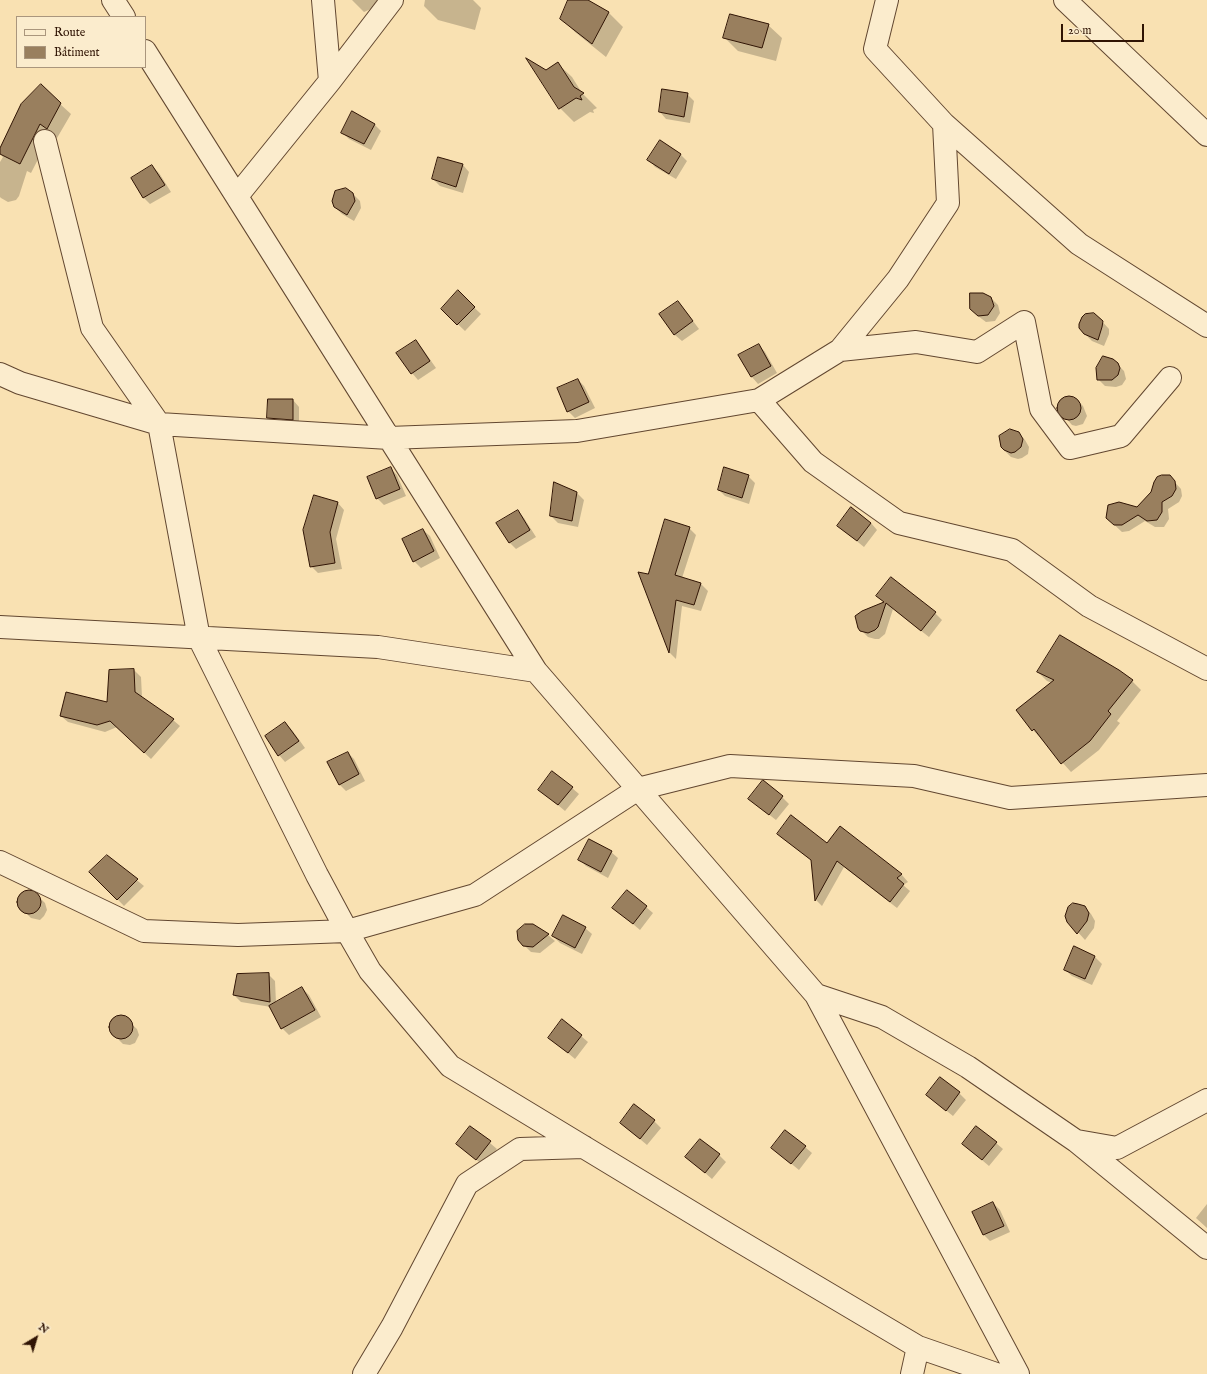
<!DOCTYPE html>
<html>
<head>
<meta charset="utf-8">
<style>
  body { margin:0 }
  #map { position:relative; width:1207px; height:1374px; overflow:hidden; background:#f9e1b2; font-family:"IM FELL English",serif }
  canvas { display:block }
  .legend { position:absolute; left:16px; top:16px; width:130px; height:52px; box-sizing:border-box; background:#fbeccd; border:1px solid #aa967d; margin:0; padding:5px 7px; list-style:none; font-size:12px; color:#301404 }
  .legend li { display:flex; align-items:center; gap:8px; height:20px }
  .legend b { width:20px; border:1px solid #aa967d }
  .north { position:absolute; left:16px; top:1318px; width:40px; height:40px; -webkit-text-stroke:3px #fbeccd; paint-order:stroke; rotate:38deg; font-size:11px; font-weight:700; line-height:16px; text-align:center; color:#301404 }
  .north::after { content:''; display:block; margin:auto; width:14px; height:18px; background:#301404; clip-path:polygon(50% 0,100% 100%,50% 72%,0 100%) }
  .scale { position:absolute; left:1061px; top:24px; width:83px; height:18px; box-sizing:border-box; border:2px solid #301404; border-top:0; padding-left:5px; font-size:12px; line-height:14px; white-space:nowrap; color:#301404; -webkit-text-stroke:3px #fbeccd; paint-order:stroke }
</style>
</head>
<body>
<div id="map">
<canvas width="1207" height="1374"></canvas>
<ul class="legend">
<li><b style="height:5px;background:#fbeccd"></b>Route</li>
<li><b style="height:11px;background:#997f5e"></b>Bâtiment</li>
</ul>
<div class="north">N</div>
<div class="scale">20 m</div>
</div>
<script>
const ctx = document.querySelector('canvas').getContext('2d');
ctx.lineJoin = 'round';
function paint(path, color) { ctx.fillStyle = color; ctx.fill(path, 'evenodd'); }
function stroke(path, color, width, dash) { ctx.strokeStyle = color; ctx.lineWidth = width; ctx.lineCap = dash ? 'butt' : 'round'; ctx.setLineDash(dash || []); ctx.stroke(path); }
paint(new Path2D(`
  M 352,0 L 382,0 L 384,3 L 364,12 Z
  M 425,0 L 473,0 L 481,8 L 475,30 L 438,20 L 424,6 Z
  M 570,0 L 586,0 L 609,13 L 623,27 L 606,57 L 575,32 L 561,18 Z
  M 768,25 L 782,38 L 776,61 L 738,51 L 724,37 Z
  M 558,64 L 572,77 L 582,93 L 597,108 L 593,110 L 594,113 L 590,112 L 574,122 L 560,108 L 546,71 Z
  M 687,94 L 694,101 L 690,123 L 666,119 L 660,112 Z
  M 60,104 L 71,114 L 57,138 L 51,134 L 31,173 L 27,171 L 19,196 L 16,200 L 8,202 L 1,198 L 0,197 L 0,162 L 3,157 L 0,154 L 0,150 Z
  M 374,124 L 381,131 L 371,150 L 349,139 L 342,132 Z
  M 660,142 L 681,155 L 687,161 L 676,179 L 655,167 L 649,160 Z
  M 463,165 L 469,172 L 463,193 L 440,186 L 433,179 Z
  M 152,166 L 159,173 L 171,192 L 150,204 L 144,198 Z
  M 335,192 L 353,194 L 360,201 L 361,208 L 354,221 L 342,214 L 335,207 L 333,197 Z
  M 458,292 L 481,314 L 465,331 L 442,309 Z
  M 991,298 L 998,305 L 1000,313 L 995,321 L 986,322 L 978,316 Z
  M 678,302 L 684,309 L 699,329 L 682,341 L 675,335 L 660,315 Z
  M 1098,317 L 1109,329 L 1109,334 L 1104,346 L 1092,341 L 1082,331 Z
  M 416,341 L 422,348 L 436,368 L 418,380 L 412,373 Z
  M 759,345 L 765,352 L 777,373 L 758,384 L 752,377 L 740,355 Z
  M 1117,364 L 1124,371 L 1126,379 L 1122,385 L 1116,387 L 1105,386 L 1098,379 Z
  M 578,380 L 584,386 L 595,408 L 575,418 L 568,411 Z
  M 1070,398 L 1076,399 L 1083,406 L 1087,416 L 1083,424 L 1076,426 L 1072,425 L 1058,409 L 1059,402 L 1063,399 Z
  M 293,400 L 299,407 L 299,426 L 275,424 L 268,418 Z
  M 1018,433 L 1025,440 L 1029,447 L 1028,454 L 1022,458 L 1018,459 L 1011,457 L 1004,450 Z
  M 391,469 L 397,475 L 406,496 L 384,505 L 377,498 Z
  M 748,476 L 755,483 L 749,504 L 725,496 L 719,490 Z
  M 1169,476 L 1181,489 L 1182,496 L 1179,502 L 1168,509 L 1169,519 L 1164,527 L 1155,527 L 1145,521 L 1129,531 L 1122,532 L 1107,518 L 1137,508 Z
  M 555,484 L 577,493 L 584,500 L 578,527 L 558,523 L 551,516 Z
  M 314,496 L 338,503 L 344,510 L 336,539 L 342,569 L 318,573 L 311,566 Z
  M 518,511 L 524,518 L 536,537 L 516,549 L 509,542 Z
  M 871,523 L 877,530 L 864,547 L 838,526 Z
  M 689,528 L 696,535 L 682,578 L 701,584 L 708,591 L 701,611 L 682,606 L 676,659 L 670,653 L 640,574 L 649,575 Z
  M 423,530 L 430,536 L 440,558 L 421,568 L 414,561 Z
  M 885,603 L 935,613 L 942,620 L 929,637 L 893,609 L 885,634 L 879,639 L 875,639 L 868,637 L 861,630 Z
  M 134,670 L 141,677 L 142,697 L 173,720 L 180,726 L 151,759 L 117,727 L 105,732 L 68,722 L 61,716 L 108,703 L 110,671 Z
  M 1038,672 L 1132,681 L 1141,690 L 1117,721 L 1120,723 L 1099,750 L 1071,772 L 1033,730 L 1052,683 L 1047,681 Z
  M 285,723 L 292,730 L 305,748 L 285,762 L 279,755 Z
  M 348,753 L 354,759 L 365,781 L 346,791 L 339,784 Z
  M 572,788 L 579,794 L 565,811 L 539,789 Z
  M 782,797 L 789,804 L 776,820 L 749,799 Z
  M 840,827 L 902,875 L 908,882 L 903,885 L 910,891 L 897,908 L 844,867 L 822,906 L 816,900 L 812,861 L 778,834 L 827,844 Z
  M 611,852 L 618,858 L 608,878 L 586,866 L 580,860 Z
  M 107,856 L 144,886 L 124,906 L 91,872 Z
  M 29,891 L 38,896 L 45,903 L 47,910 L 44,916 L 40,920 L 31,918 L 19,906 L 18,899 L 23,892 Z
  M 646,907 L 653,913 L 640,930 L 614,908 Z
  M 1084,907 L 1091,914 L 1095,921 L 1094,928 L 1085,940 L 1068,921 Z
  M 532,925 L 548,935 L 555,941 L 540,953 L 531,952 L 519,940 Z
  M 585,928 L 592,934 L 582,954 L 560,943 L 553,936 Z
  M 1074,948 L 1095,957 L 1102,964 L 1092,985 L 1072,976 L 1065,970 Z
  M 268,974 L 275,981 L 276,1003 L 302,988 L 309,995 L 321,1017 L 289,1035 L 282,1028 L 271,1007 L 241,1002 L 234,995 Z
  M 122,1016 L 137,1029 L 139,1035 L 135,1043 L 130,1045 L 123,1044 L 111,1032 L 110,1025 L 114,1019 Z
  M 581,1036 L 588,1042 L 575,1059 L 549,1037 Z
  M 959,1093 L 966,1100 L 953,1116 L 927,1095 Z
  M 654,1121 L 661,1128 L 647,1145 L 621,1123 Z
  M 471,1127 L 497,1149 L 484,1166 L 457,1144 Z
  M 996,1143 L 1003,1149 L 989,1166 L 963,1144 Z
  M 805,1147 L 812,1153 L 799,1170 L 772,1148 Z
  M 719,1155 L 726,1162 L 712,1179 L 687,1157 Z
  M 993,1203 L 1000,1210 L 1010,1232 L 990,1241 L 984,1235 L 973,1213 Z
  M 1207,1204 L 1207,1228 L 1196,1218 Z`), '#0003');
const building = new Path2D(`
  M 568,0 L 588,0 L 609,12 L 592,44 L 560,19 Z
  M 730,14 L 769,24 L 762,48 L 723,38 Z
  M 526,58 L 546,70 L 558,62 L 574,87 L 584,93 L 580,96 L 582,100 L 576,98 L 559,109 Z
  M 41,84 L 61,103 L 47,129 L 40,124 L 20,164 L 0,154 L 0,148 L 21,104 Z
  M 662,89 L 688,93 L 684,117 L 659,112 Z
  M 352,111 L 375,124 L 364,144 L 341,133 Z
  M 660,140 L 681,154 L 669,174 L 647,160 Z
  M 438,157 L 463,164 L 456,187 L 432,179 Z
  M 152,165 L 165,185 L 143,198 L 131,178 Z
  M 346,188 L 353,193 L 355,201 L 347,215 L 334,207 L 332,201 L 335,191 Z
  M 458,290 L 475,307 L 457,325 L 441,309 Z
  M 970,293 L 983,293 L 991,297 L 994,306 L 988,315 L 978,316 L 970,309 Z
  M 678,301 L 693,321 L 674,335 L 659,314 Z
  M 1094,313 L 1103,321 L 1102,327 L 1098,340 L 1084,334 L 1079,328 L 1079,324 L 1082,317 L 1085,314 Z
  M 416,340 L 430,361 L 411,374 L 396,353 Z
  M 759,344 L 771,366 L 751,377 L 738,355 Z
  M 1103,356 L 1113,359 L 1118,363 L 1120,368 L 1118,375 L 1112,380 L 1097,380 L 1096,368 Z
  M 578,379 L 589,402 L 567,412 L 557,388 Z
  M1057 408a12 12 0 1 1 24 0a12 12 0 1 1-24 0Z
  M 268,399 L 293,399 L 293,420 L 267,418 Z
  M 1010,429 L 1019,432 L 1023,439 L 1021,447 L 1015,452 L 1011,453 L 1004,450 L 1001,447 L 999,436 Z
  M 391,467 L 400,489 L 376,499 L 367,477 Z
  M 724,467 L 749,475 L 742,498 L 718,490 Z
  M 1162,475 L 1170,475 L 1175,481 L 1176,489 L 1172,496 L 1162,502 L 1162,512 L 1157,520 L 1147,521 L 1138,515 L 1122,525 L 1114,525 L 1106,518 L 1108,505 L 1119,502 L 1137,507 L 1151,492 L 1154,482 L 1157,477 Z
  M 554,482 L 577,492 L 572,521 L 550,516 Z
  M 314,495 L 338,502 L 330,532 L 335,563 L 310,567 L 303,530 Z
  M 851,507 L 871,523 L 857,541 L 837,526 Z
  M 518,510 L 530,530 L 509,543 L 496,523 Z
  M 665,519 L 690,527 L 675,575 L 701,583 L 694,605 L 676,600 L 669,653 L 638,572 L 648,574 Z
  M 423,529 L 434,551 L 413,562 L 402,539 Z
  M 891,577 L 936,612 L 921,631 L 886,603 L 878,627 L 875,630 L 868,633 L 860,631 L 858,628 L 855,616 L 862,611 L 884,602 L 876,596 Z
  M 1060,635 L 1119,670 L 1133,680 L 1108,711 L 1111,714 L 1090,741 L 1061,764 L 1034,729 L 1032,731 L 1016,710 L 1054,680 L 1037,672 Z
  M 134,669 L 135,692 L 174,719 L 144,753 L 110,721 L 97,725 L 60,716 L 66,692 L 107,702 L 109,670 Z
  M 285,722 L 299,741 L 278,756 L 265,736 Z
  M 348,752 L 359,774 L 339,785 L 327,762 Z
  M 552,771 L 573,787 L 558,805 L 538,790 Z
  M 763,780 L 783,796 L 769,815 L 748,799 Z
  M 791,815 L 827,843 L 840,826 L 902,874 L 897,878 L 904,884 L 890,902 L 837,861 L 815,901 L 811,860 L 777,834 Z
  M 589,839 L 612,851 L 601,872 L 578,860 Z
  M 107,855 L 138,879 L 117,900 L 89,872 Z
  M 627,890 L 647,906 L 633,924 L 612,908 Z
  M17 902a12 12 0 1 1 24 0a12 12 0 1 1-24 0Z
  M 1073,903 L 1078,904 L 1085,906 L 1089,913 L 1087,921 L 1077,934 L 1067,922 L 1065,916 L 1068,907 Z
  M 563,915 L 586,927 L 575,948 L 552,936 Z
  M 525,924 L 533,924 L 549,934 L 533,947 L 523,946 L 518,940 L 517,931 Z
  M 1074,946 L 1095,956 L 1085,979 L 1064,970 Z
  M 269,973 L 270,1002 L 233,995 L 237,974 Z
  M 302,987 L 315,1010 L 281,1029 L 269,1006 Z
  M109 1027a12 12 0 1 1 24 0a12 12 0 1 1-24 0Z
  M 562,1019 L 582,1035 L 568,1053 L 548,1038 Z
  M 940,1077 L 960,1092 L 946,1111 L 926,1095 Z
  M 634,1104 L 655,1120 L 640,1139 L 620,1123 Z
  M 470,1126 L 491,1141 L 476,1160 L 456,1144 Z
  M 976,1126 L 997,1142 L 982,1160 L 962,1144 Z
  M 785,1130 L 806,1146 L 791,1164 L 771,1148 Z
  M 700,1139 L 720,1154 L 705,1173 L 685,1157 Z
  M 993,1202 L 1004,1226 L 983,1235 L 972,1212 Z`);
paint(building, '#997f5e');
stroke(building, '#301404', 1);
const street = new Path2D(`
  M 113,0 L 124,17
  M 323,0 L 330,81
  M 1065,0 L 1207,135
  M 145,51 L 536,671 L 816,995 L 1018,1374
  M 944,124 L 1079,244 L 1207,326
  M 45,141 L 92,328 L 159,424 L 199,638 L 317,875 L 347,931 L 370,971 L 450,1066 L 729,1235 L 918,1347 L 996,1374
  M 237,196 L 330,81 L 392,0
  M 840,350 L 916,342 L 977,352 L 1024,322 L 1041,409 L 1070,448 L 1121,436 L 1170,378
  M 0,374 L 20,383 L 159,424 L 389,438 L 577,431 L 759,400 L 840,350 L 898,279 L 948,203 L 944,124 L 875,49 L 887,0
  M 759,400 L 813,462 L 899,523 L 1012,550 L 1089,606 L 1207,669
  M 0,627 L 378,647 L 536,671
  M 0,862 L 144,931 L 238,935 L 347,931 L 475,895 L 638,789 L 730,766 L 914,776 L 1010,798 L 1207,785
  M 816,995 L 882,1017 L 968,1067 L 1076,1141 L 1207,1248
  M 1077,1141 L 1117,1148 L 1207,1100
  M 364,1374 L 392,1327 L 467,1184 L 520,1149 L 584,1147
  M 912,1374 L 918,1347`);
stroke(street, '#624730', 24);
stroke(street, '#fbeccd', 22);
</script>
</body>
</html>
